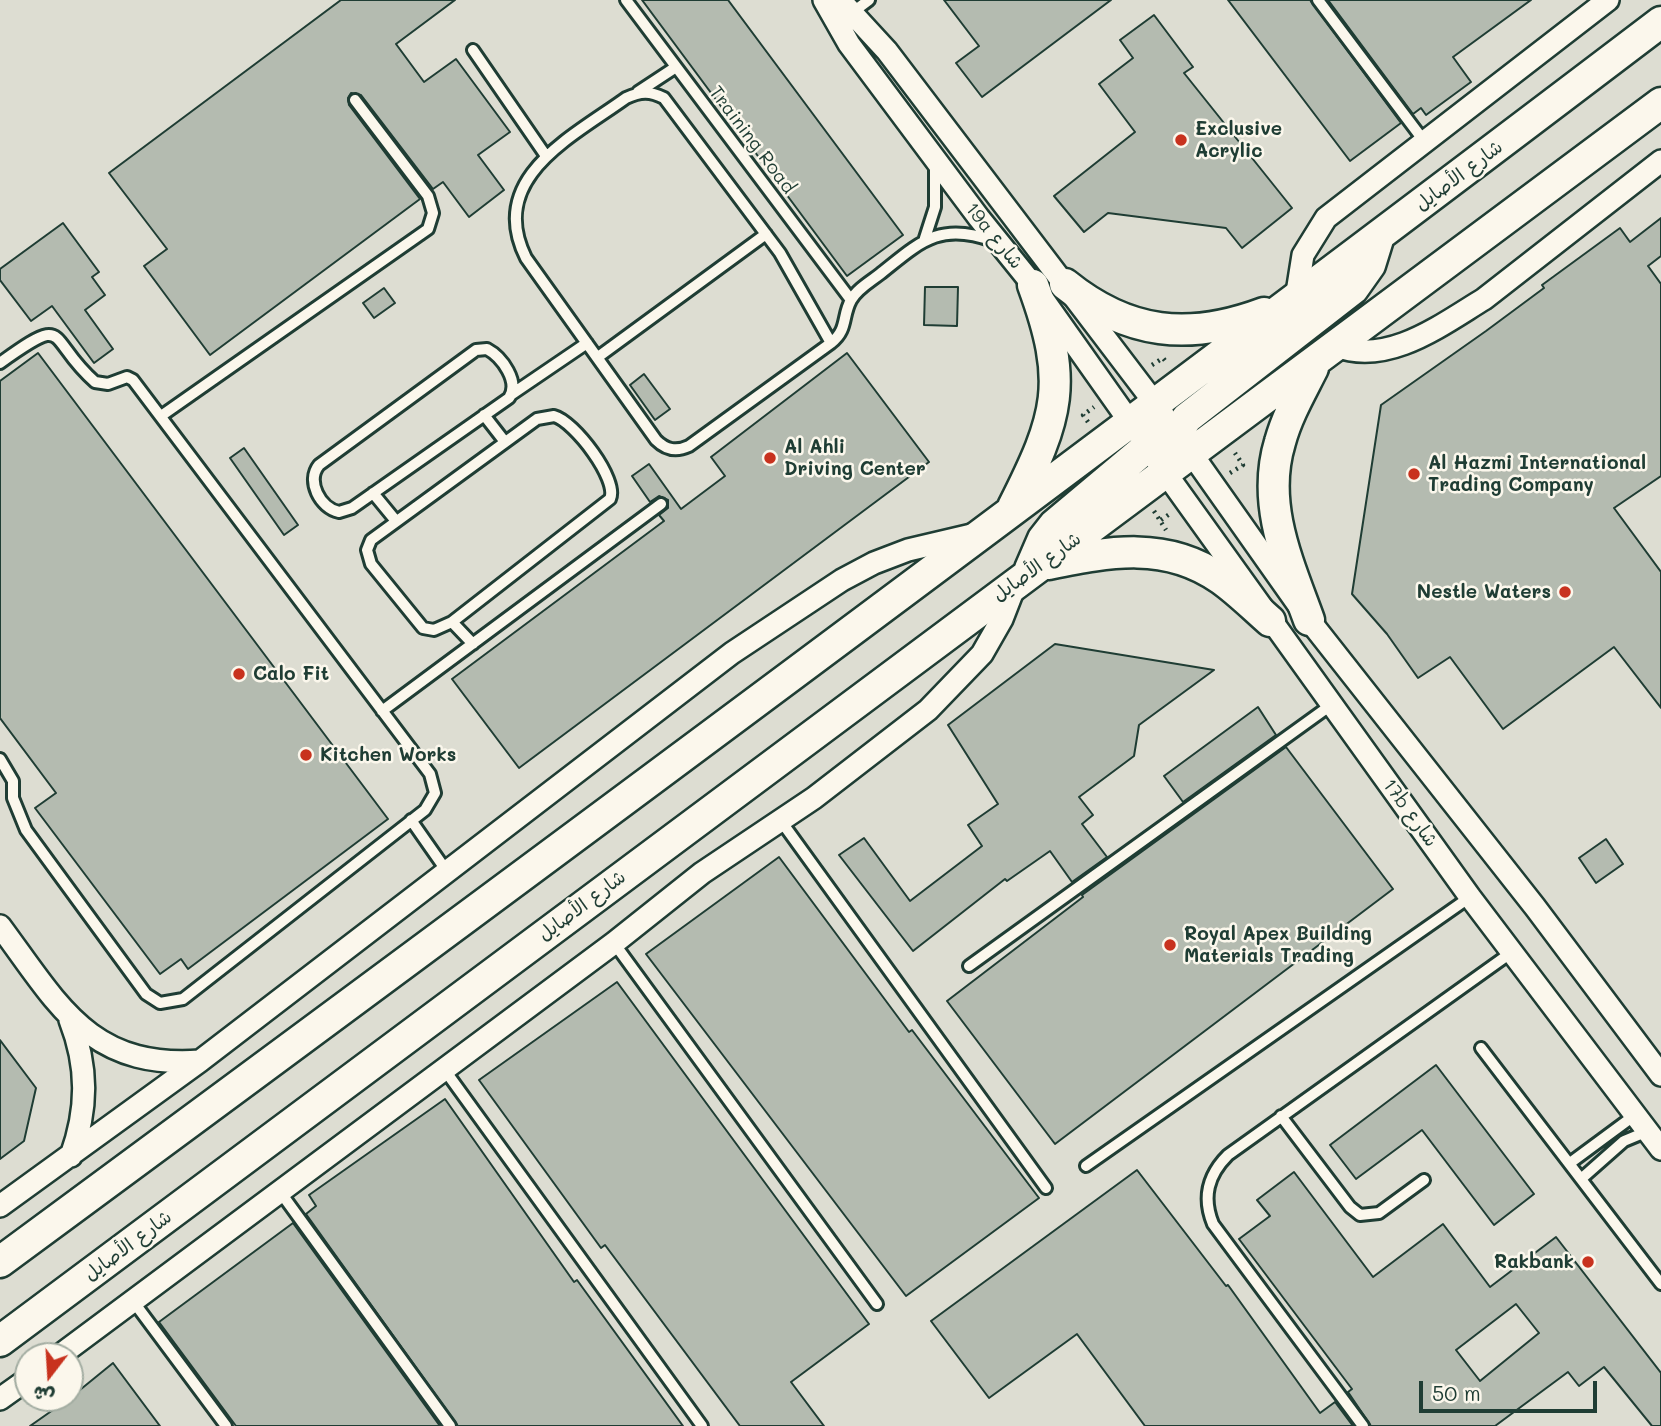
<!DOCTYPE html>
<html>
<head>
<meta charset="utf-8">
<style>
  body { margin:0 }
  #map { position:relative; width:1661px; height:1426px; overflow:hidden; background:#eeece1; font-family:Mali,"Playpen Sans Arabic",sans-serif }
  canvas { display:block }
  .north { position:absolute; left:14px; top:1342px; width:70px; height:70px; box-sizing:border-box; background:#fbf7ec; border:2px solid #a3ada2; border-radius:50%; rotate:197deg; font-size:19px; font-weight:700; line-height:28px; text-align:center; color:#1f3d34 }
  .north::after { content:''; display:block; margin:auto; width:24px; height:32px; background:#c8321e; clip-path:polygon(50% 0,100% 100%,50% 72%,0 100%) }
  .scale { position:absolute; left:1419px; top:1381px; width:178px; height:32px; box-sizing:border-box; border:4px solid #1f3d34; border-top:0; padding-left:9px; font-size:21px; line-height:24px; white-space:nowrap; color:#1f3d34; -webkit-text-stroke:5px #fbf7ec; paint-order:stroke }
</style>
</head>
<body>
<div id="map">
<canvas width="1661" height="1426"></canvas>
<div class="north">ش</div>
<div class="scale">50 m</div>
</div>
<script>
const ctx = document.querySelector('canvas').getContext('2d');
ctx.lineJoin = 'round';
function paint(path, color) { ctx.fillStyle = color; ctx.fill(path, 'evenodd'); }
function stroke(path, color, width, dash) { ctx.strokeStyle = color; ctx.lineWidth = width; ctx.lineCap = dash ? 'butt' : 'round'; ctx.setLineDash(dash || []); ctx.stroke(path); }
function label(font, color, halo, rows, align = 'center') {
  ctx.font = font + ' Mali,"Playpen Sans Arabic",sans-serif'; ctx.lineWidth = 5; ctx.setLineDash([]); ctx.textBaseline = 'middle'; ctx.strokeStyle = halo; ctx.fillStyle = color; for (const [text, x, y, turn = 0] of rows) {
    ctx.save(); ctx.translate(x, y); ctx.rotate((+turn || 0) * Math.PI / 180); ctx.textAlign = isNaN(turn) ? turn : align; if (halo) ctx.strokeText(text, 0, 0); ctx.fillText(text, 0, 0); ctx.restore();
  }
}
paint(new Path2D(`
  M 0,0 L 1661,0 L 1661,1426 L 0,1426 ZM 28,1356 L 70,1356 L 70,1398 L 28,1398 Z`), '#ddddd2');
const building = new Path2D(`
  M 341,0 L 455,0 L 396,44 L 424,82 L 456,59 L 510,132 L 478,155 L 504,190 L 469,217 L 443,182 L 433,189 L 361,95 L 351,93 L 348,98 L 349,105 L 420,199 L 210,355 L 144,266 L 167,249 L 109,173 Z
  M 642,0 L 728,0 L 903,235 L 847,276 Z
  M 944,0 L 1111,0 L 982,97 L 956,63 L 979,46 Z
  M 1228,0 L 1310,0 L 1401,123 L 1350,161 Z
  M 1328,0 L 1531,0 L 1453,57 L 1471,82 L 1426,115 L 1421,108 L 1413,114 Z
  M 1154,15 L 1193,67 L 1184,73 L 1292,208 L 1242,248 L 1226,228 L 1108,213 L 1084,232 L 1054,196 L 1135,132 L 1099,84 L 1133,58 L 1120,40 Z
  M 1661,218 L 1661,256 L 1648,266 L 1661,284 L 1661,476 L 1614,508 L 1661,572 L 1661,708 L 1614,647 L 1503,729 L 1450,657 L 1418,678 L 1387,634 L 1352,594 L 1381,405 L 1486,331 L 1544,288 L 1542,285 L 1620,228 L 1630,242 Z
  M 63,223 L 99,272 L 92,277 L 105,295 L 85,310 L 113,349 L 94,363 L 52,306 L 31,321 L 0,280 L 0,269 Z
  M 925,287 L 958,287 L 957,326 L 924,325 Z
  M 384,288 L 395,303 L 374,318 L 363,303 Z
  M 38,353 L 388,819 L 188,969 L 181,959 L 160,974 L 35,808 L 56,793 L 0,718 L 0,381 Z
  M 847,353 L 929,462 L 519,768 L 452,679 L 664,521 L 659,515 L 668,508 L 668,500 L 659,496 L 650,502 L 632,476 L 649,464 L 681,509 L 725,476 L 711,457 Z
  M 644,374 L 670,409 L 655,420 L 630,385 Z
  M 244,448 L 298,525 L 284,535 L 230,458 Z
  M 1055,644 L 1214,670 L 1139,725 L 1134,756 L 1079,797 L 1093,815 L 1082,824 L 1107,857 L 1072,882 L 1050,851 L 1007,881 L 1005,879 L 913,951 L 839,855 L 864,838 L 910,901 L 982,846 L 968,825 L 998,804 L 948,725 Z
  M 1258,707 L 1276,735 L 1183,802 L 1164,776 Z
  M 1286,747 L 1393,889 L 1055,1144 L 947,1001 L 1083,897 L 1082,895 Z
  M 1606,839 L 1623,864 L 1596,883 L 1579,858 Z
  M 779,857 L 909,1032 L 912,1030 L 1039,1198 L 906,1296 L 646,954 Z
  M 617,982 L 869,1324 L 791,1382 L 824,1426 L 740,1426 L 605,1245 L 601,1248 L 479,1080 Z
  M 0,1040 L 36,1088 L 24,1141 L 0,1159 Z
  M 1436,1065 L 1534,1194 L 1494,1225 L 1422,1130 L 1356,1179 L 1330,1145 Z
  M 445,1099 L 574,1282 L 577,1280 L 683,1426 L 458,1426 L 306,1214 L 316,1206 L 309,1195 Z
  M 1137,1170 L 1226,1286 L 1228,1285 L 1320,1413 L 1335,1402 L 1353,1426 L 1145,1426 L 1077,1334 L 989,1398 L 931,1321 Z
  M 1294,1172 L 1373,1277 L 1443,1224 L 1490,1287 L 1556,1237 L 1661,1373 L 1661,1426 L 1652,1426 L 1604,1367 L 1579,1386 L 1568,1372 L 1495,1426 L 1371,1426 L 1348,1392 L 1352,1389 L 1239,1239 L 1270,1216 L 1257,1200 ZM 1516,1304 L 1539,1333 L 1480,1381 L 1456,1350 Z
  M 293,1223 L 440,1426 L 236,1426 L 159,1322 Z
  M 113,1363 L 160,1426 L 30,1426 L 70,1398 Z`);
paint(building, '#b4bbb0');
stroke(building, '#1f3d34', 2);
const service = new Path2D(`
  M 626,0 L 851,300
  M 1318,0 L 1424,141
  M 853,12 L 869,0
  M 473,50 L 546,156
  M 638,92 L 676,67
  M 925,238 L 935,207 L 935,166
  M 831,343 L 780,253 L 664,98 C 650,91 641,91 626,98 C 572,137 486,178 526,258 L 656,440 C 666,450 676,452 689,446 L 831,343 C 848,330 842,316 851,300 C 857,289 871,281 880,274 C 919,243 939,221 993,241
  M 487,349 C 502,357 520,382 509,398 L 352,508 L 339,512 C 320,508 306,481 319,465 L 476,350 Z
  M 598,357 L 766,234
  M 0,363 C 71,312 45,338 95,382 L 108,384 L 127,377 L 133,380 L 430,774 L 435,793 L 425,810 L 183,999 L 160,1003 L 146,994 L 26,830 L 13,798 L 13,781 L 0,759
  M 512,394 L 587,343
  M 484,415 L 505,442
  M 161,416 L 428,229 L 433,213 L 428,196 L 355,100
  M 554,416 C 574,421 619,480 610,499 L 452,622 L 434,630 L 423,628 L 371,564 L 367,550 L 371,540 L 537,419 Z
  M 373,493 L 396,521
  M 452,622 L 473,644
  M 382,711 L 661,504
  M 411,820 L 448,873
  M 781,821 L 1046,1188
  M 614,943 L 877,1304
  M 969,966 L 1331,705
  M 1481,1048 L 1661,1284
  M 444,1069 L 702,1426
  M 1281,1116 L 1350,1207 L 1360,1215 L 1379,1213 L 1424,1180
  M 1570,1163 L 1635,1115
  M 1086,1166 L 1470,897
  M 1581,1179 L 1624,1141 L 1648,1131
  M 281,1193 L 450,1426
  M 133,1301 L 226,1426
  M 1363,1426 L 1213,1224 C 1202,1197 1208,1175 1228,1155 L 1512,952`);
const minor = new Path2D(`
  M 824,0 L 849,44 L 979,218 L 1033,285 L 1137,432
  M 840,0 L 887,51 L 1163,414
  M 1296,299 L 1303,255 L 1326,218 L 1608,0
  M 1336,346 C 1388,366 1441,325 1484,299 L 1661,161
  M 1184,443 L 1309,620 L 1535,907 L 1661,1075
  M 1157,461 L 1470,897 L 1661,1149
  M 0,926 C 58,1004 89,1069 200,1061
  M 70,1020 C 88,1066 88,1109 71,1156
  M 0,1206 L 200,1061 L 732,653 L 842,580 L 874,563 L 908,550 L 976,534
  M 59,1356 L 614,943 L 702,873 L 814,798 L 928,710 L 982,654 L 1002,619 L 1016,583
  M 0,1399 L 28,1379`);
const secondary = new Path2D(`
  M 1065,284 C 1128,335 1189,341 1264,313
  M 1166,472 L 1166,446 L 1187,418 L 1353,289 L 1370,265 L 1379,236
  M 1013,507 C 1059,416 1069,383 1033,285
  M 1048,564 C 1108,552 1166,540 1221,579 C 1238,591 1254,607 1270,621
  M 1030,569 L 1043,539 L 1054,525 L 1147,447 L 1156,432 L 1158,416
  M 1309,620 C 1288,562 1261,504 1280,442 C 1287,416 1301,392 1313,368
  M 0,1262 C 556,852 1111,440 1661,22
  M 0,1341 L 1661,103`);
stroke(service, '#1f3d34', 16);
stroke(minor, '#1f3d34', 26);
stroke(secondary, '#1f3d34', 35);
stroke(new Path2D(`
  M 1152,365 L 1163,358 L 1167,363
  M 1088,422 L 1083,415 L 1094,407
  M 1230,473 L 1243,465 L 1235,453
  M 1154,511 L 1166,530
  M 1161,520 L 1171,513`), '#1f3d34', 4.5, [2, 5]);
stroke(service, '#fbf7ec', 10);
stroke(minor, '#fbf7ec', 21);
stroke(secondary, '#fbf7ec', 30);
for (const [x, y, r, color] of [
  [1181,140,7,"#c8321e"],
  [770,458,7,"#c8321e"],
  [1414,474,7,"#c8321e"],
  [1565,592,7,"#c8321e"],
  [239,674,7,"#c8321e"],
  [306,755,7,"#c8321e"],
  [1170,945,7,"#c8321e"],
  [1588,1262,7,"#c8321e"]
]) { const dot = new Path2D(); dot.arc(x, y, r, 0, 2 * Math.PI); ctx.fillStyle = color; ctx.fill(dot); stroke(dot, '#fbf7ec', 2.5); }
label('bold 19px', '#1f3d34', '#fbf7ec', [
  ["Exclusive",1195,129],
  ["Acrylic",1195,151],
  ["Al Ahli",784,447],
  ["Driving Center",784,469],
  ["Al Hazmi International",1428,463],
  ["Trading Company",1428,485],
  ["Nestle Waters",1551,592,"right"],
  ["Calo Fit",253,674],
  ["Kitchen Works",320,755],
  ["Royal Apex Building",1184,934],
  ["Materials Trading",1184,956],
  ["Rakbank",1574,1262,"right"]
], 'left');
label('19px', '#1f3d34', '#fbf7ec', [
  ["Training Road",752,140,53],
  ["شارع الأصايل",1459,176,-37],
  ["19a شارع",994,236,51],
  ["شارع الأصايل",1037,567,-36],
  ["17b شارع",1410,813,54],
  ["شارع الأصايل",582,906,-37],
  ["شارع الأصايل",128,1246,-37]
]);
</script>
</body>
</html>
